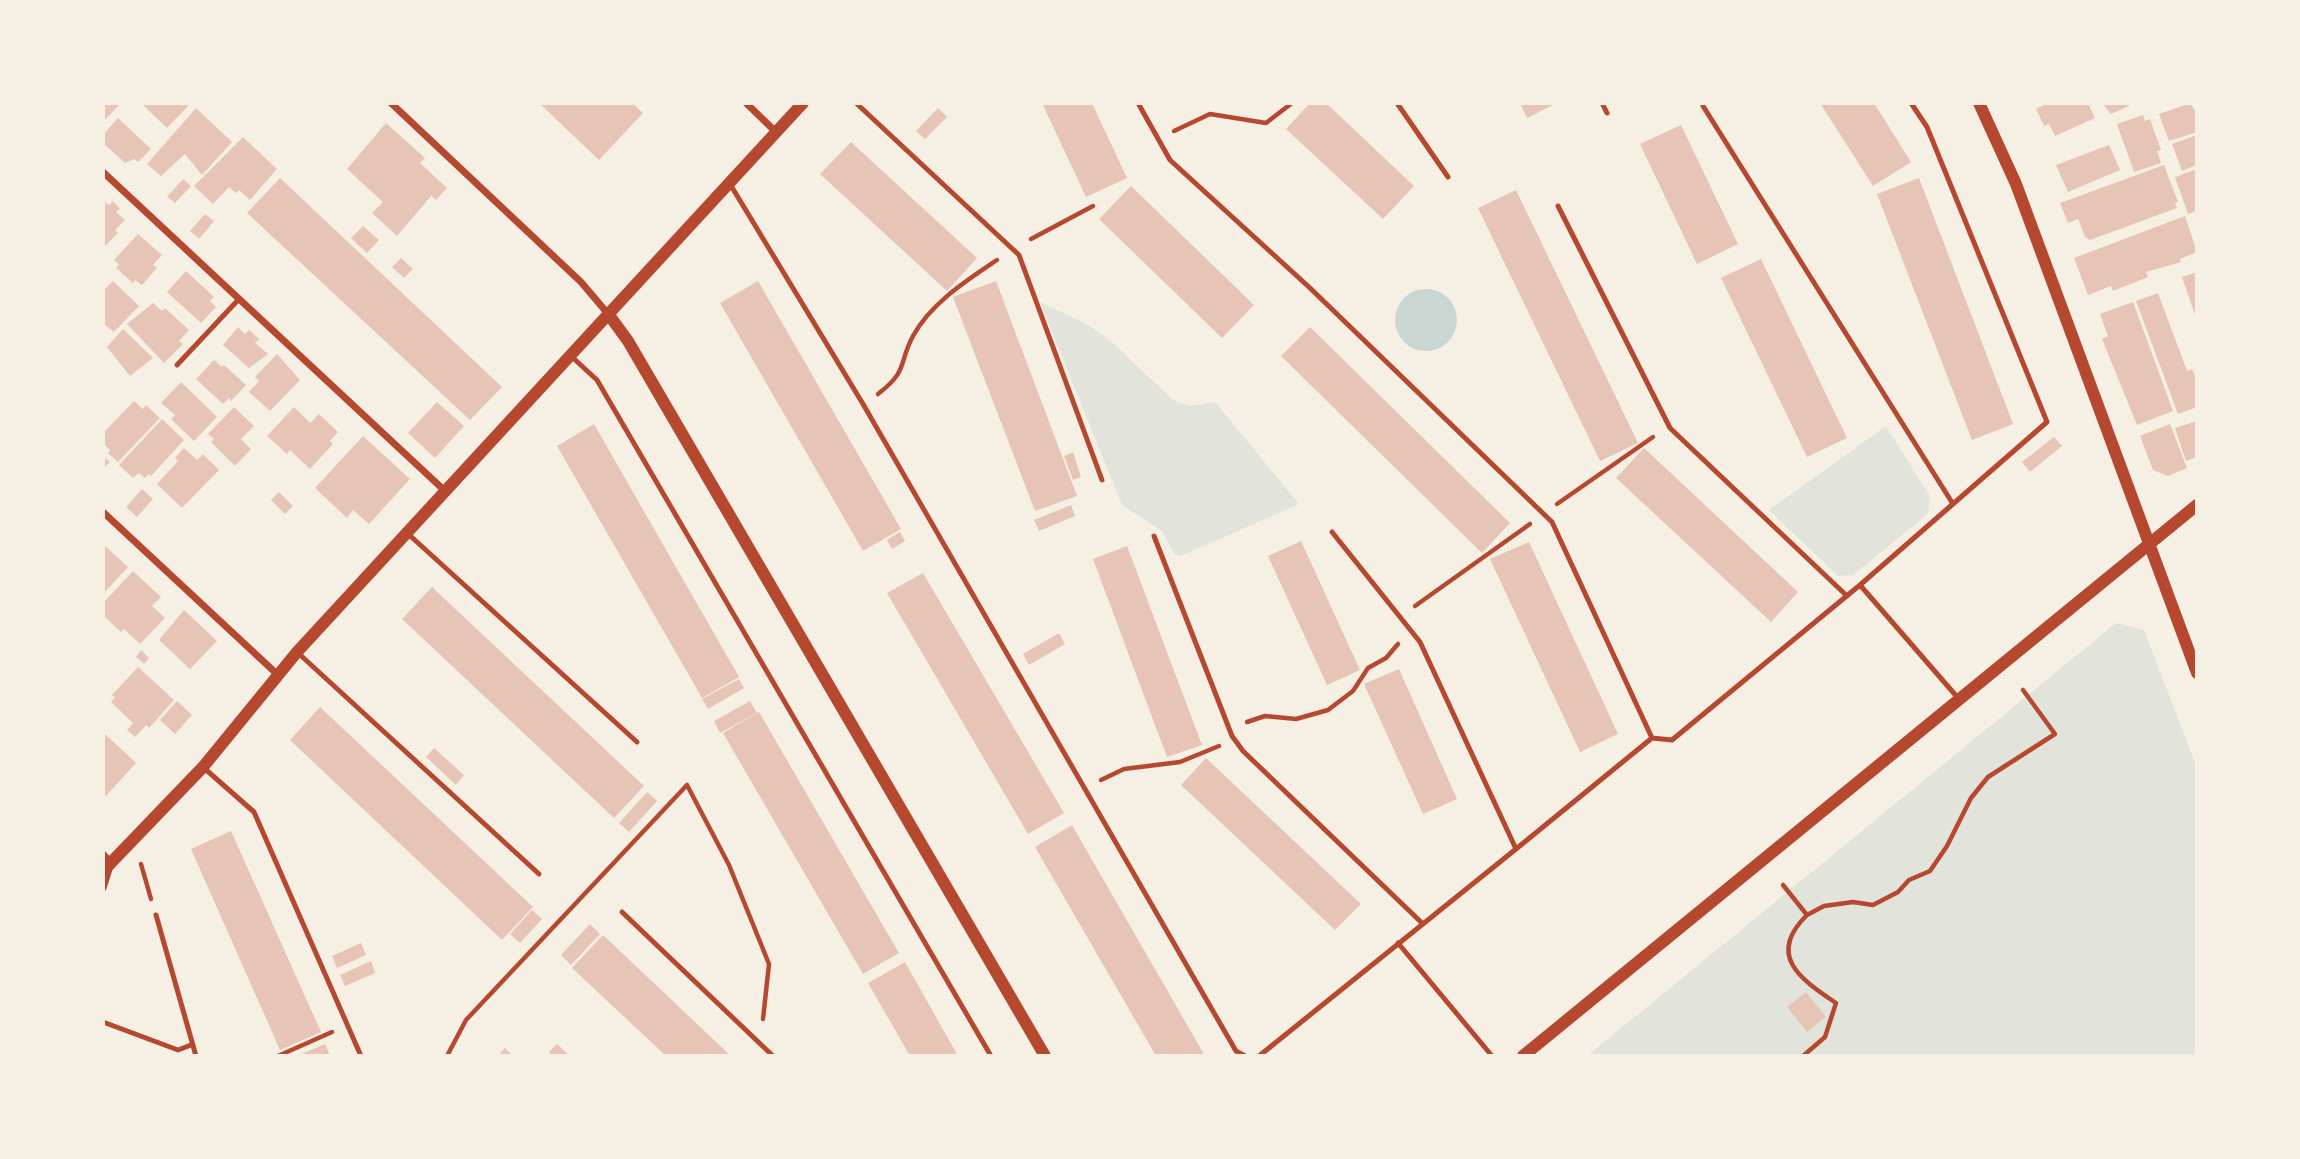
<!DOCTYPE html>
<html>
<head>
<meta charset="utf-8">
<style>
  body { margin:0 }
  #map { position:relative; width:2300px; height:1159px; overflow:hidden; background:#f6efe4; font-family:"Archivo Narrow",sans-serif }
  canvas { display:block }
  .frame { position:absolute; inset:0; border:105px solid #f6efe4; pointer-events:none }
</style>
</head>
<body>
<div id="map">
<canvas width="2300" height="1159"></canvas>
<div class="frame"></div>
</div>
<script>
const ctx = document.querySelector('canvas').getContext('2d');
ctx.lineJoin = 'round';
function paint(path, color) { ctx.fillStyle = color; ctx.fill(path, 'evenodd'); }
function stroke(path, color, width, dash) { ctx.strokeStyle = color; ctx.lineWidth = width; ctx.lineCap = dash ? 'butt' : 'round'; ctx.setLineDash(dash || []); ctx.stroke(path); }
paint(new Path2D(`
  M 1040,302 L 1087,324 L 1113,343 L 1173,400 L 1190,406 L 1215,402 L 1299,504 L 1181,556 L 1174,554 L 1162,531 L 1122,505 Z
  M 1886,426 L 1930,496 L 1928,514 L 1853,575 L 1838,576 L 1769,510 Z
  M 2116,623 L 2144,630 L 2197,768 L 2197,1056 L 1587,1056 Z`), '#e2e4dc');
paint(new Path2D(`
  M1395 320a31 31 0 1 1 62 0a31 31 0 1 1-62 0Z`), '#c9d6d2');
paint(new Path2D(`
  M 103,103 L 121,103 L 103,122 Z
  M 141,103 L 191,103 L 167,128 Z
  M 539,103 L 632,103 L 643,113 L 599,160 Z
  M 1042,103 L 1092,103 L 1127,178 L 1086,197 Z
  M 1310,103 L 1326,103 L 1414,186 L 1383,219 L 1286,129 Z
  M 1520,103 L 1557,103 L 1527,118 Z
  M 1820,103 L 1874,103 L 1911,162 L 1873,186 Z
  M 2048,103 L 2088,103 L 2095,118 L 2055,136 L 2049,124 L 2044,126 L 2036,109 Z
  M 2102,103 L 2135,103 L 2111,114 Z
  M 2191,103 L 2194,110 L 2197,109 L 2197,132 L 2169,141 L 2159,114 Z
  M 196,108 L 232,142 L 202,175 L 185,154 L 161,176 L 147,164 Z
  M 938,108 L 947,117 L 925,139 L 916,131 Z
  M 2143,115 L 2145,121 L 2150,119 L 2161,150 L 2157,151 L 2161,163 L 2134,172 L 2117,124 Z
  M 118,118 L 151,149 L 138,162 L 134,159 L 125,163 L 103,143 L 103,135 Z
  M 386,123 L 425,158 L 420,163 L 447,188 L 436,200 L 431,196 L 397,236 L 372,213 L 383,202 L 347,169 Z
  M 1681,125 L 1738,244 L 1697,264 L 1640,144 Z
  M 2197,135 L 2197,165 L 2182,171 L 2172,144 Z
  M 243,137 L 277,169 L 250,200 L 239,190 L 236,193 L 229,187 L 213,204 L 194,186 Z
  M 851,142 L 977,258 L 947,291 L 820,174 Z
  M 2109,145 L 2120,170 L 2068,192 L 2056,165 Z
  M 2164,165 L 2178,202 L 2175,203 L 2177,208 L 2090,240 L 2085,237 L 2078,219 L 2068,223 L 2060,203 Z
  M 2197,169 L 2197,211 L 2188,214 L 2175,177 Z
  M 280,178 L 502,387 L 470,420 L 247,213 Z
  M 1919,178 L 2013,424 L 1972,440 L 1877,194 Z
  M 183,179 L 191,186 L 175,203 L 167,197 Z
  M 1131,186 L 1254,305 L 1222,338 L 1099,219 Z
  M 1516,190 L 1638,443 L 1600,461 L 1478,208 Z
  M 103,200 L 109,205 L 113,201 L 120,209 L 116,212 L 125,220 L 115,230 L 118,233 L 103,248 Z
  M 205,214 L 214,221 L 199,239 L 190,231 Z
  M 2185,216 L 2197,252 L 2180,259 L 2181,262 L 2146,272 L 2148,277 L 2113,291 L 2111,286 L 2088,295 L 2074,258 Z
  M 363,226 L 379,240 L 367,253 L 351,238 Z
  M 138,234 L 162,255 L 153,265 L 157,268 L 142,285 L 135,280 L 133,283 L 116,268 L 119,264 L 114,260 Z
  M 401,258 L 413,269 L 404,278 L 392,267 Z
  M 1761,259 L 1847,438 L 1807,457 L 1721,278 Z
  M 186,271 L 214,297 L 210,301 L 216,307 L 201,323 L 167,292 Z
  M 2197,272 L 2197,318 L 2196,318 L 2182,277 Z
  M 113,281 L 139,306 L 114,332 L 103,323 L 103,291 Z
  M 758,281 L 901,529 L 863,551 L 720,303 Z
  M 996,281 L 1077,496 L 1035,511 L 953,297 Z
  M 2158,293 L 2187,371 L 2192,369 L 2197,381 L 2197,407 L 2178,414 L 2136,301 Z
  M 2133,302 L 2173,411 L 2137,425 L 2102,339 L 2108,336 L 2100,314 Z
  M 153,303 L 162,311 L 165,308 L 189,330 L 179,341 L 183,344 L 164,363 L 127,324 Z
  M 238,327 L 245,334 L 249,330 L 259,339 L 255,343 L 268,354 L 249,368 L 223,345 Z
  M 1310,327 L 1510,523 L 1482,553 L 1281,356 Z
  M 123,329 L 153,358 L 130,376 L 107,347 Z
  M 277,354 L 300,380 L 270,411 L 249,392 L 259,381 L 255,377 Z
  M 214,360 L 222,367 L 224,365 L 246,385 L 231,401 L 229,398 L 223,404 L 196,379 Z
  M 181,382 L 217,417 L 194,441 L 171,419 L 175,415 L 161,403 Z
  M 134,401 L 143,409 L 146,405 L 160,418 L 118,462 L 108,453 L 110,450 L 103,443 L 103,433 Z
  M 437,402 L 464,426 L 435,458 L 408,433 Z
  M 234,407 L 254,426 L 241,439 L 251,449 L 235,466 L 211,442 L 214,439 L 208,434 Z
  M 294,407 L 310,423 L 319,414 L 338,432 L 330,441 L 333,444 L 310,469 L 290,450 L 287,454 L 267,436 Z
  M 162,419 L 184,440 L 151,476 L 149,474 L 145,478 L 139,473 L 133,478 L 119,465 Z
  M 2197,421 L 2197,457 L 2186,461 L 2175,428 Z
  M 594,424 L 739,677 L 702,698 L 557,446 Z
  M 2170,424 L 2187,468 L 2168,476 L 2153,470 L 2140,436 Z
  M 363,436 L 410,479 L 369,524 L 353,510 L 347,518 L 315,488 Z
  M 2054,437 L 2062,446 L 2030,472 L 2022,462 Z
  M 184,448 L 197,460 L 203,454 L 219,470 L 182,508 L 157,484 L 178,461 L 175,458 Z
  M 1644,448 L 1798,592 L 1771,622 L 1616,478 Z
  M 1073,452 L 1081,477 L 1073,480 L 1064,456 Z
  M 103,456 L 110,462 L 103,469 Z
  M 142,489 L 153,499 L 137,517 L 126,507 Z
  M 279,492 L 293,506 L 285,514 L 271,500 Z
  M 1071,505 L 1075,516 L 1039,531 L 1034,520 Z
  M 900,532 L 905,541 L 892,549 L 887,540 Z
  M 1301,541 L 1360,670 L 1327,685 L 1268,556 Z
  M 1529,542 L 1618,734 L 1580,752 L 1490,559 Z
  M 103,544 L 128,567 L 103,594 Z
  M 1127,546 L 1202,745 L 1167,757 L 1093,559 Z
  M 133,571 L 161,597 L 152,606 L 165,618 L 140,644 L 124,629 L 121,632 L 103,615 L 103,603 Z
  M 923,573 L 1064,813 L 1028,834 L 887,593 Z
  M 432,587 L 644,786 L 614,818 L 402,619 Z
  M 184,610 L 217,641 L 190,669 L 159,640 Z
  M 1059,633 L 1065,644 L 1029,665 L 1023,654 Z
  M 141,650 L 149,658 L 144,664 L 136,657 Z
  M 138,667 L 174,700 L 149,728 L 146,725 L 135,737 L 127,730 L 133,723 L 111,702 L 115,697 L 112,695 Z
  M 1399,669 L 1457,799 L 1423,814 L 1364,684 Z
  M 739,679 L 744,688 L 708,709 L 702,699 Z
  M 177,701 L 192,715 L 175,734 L 160,720 Z
  M 750,701 L 757,713 L 720,733 L 714,721 Z
  M 320,707 L 533,907 L 502,940 L 290,740 Z
  M 759,712 L 899,953 L 863,974 L 723,733 Z
  M 103,732 L 136,763 L 103,799 Z
  M 434,748 L 464,775 L 456,785 L 426,757 Z
  M 1206,758 L 1361,904 L 1335,930 L 1181,785 Z
  M 647,792 L 657,801 L 629,832 L 619,823 Z
  M 1072,825 L 1205,1056 L 1156,1056 L 1035,847 Z
  M 231,831 L 321,1032 L 280,1050 L 191,849 Z
  M 532,910 L 542,919 L 520,943 L 510,934 Z
  M 590,924 L 600,934 L 571,965 L 561,955 Z
  M 603,935 L 731,1056 L 666,1056 L 572,968 Z
  M 361,943 L 366,955 L 337,968 L 332,956 Z
  M 371,961 L 375,973 L 345,986 L 340,975 Z
  M 905,962 L 958,1056 L 910,1056 L 868,983 Z
  M 1806,992 L 1826,1017 L 1807,1032 L 1787,1007 Z
  M 325,1044 L 330,1056 L 297,1056 Z
  M 557,1044 L 570,1056 L 553,1056 L 549,1052 Z
  M 505,1048 L 513,1056 L 498,1056 Z`), '#e6c5b7');
stroke(new Path2D(`
  M 1174,131 L 1210,114 L 1266,123 L 1292,103
  M 1031,239 L 1093,206
  M 878,394 C 909,370 898,364 913,336 C 931,303 966,281 997,260
  M 1557,504 L 1653,437
  M 1415,606 L 1530,524
  M 1247,722 L 1265,716 L 1296,719 L 1328,710 L 1353,691 L 1368,668 L 1386,658 L 1398,644
  M 1101,780 L 1124,769 L 1180,762 L 1219,746
  M 141,864 L 151,899
  M 1783,885 L 1807,915 C 1766,955 1800,979 1836,1003 L 1825,1037 L 1803,1056
  M 1807,915 L 1824,906 L 1853,902 L 1873,905 L 1898,892 L 1909,880 L 1930,871 L 1947,846 L 1971,798 L 1988,777 L 2055,734 L 2023,690
  M 278,1056 L 332,1032
  M 447,1056 L 466,1020 L 687,785 L 729,865 L 769,964 L 763,1019`), '#b5482f', 4.5);
stroke(new Path2D(`
  M 856,103 L 1019,255 L 1102,480
  M 1138,103 L 1170,160 L 1310,288 L 1552,522 L 1652,738 L 1672,740 L 1860,585 L 1958,698
  M 1397,103 L 1448,177
  M 1602,103 L 1607,113
  M 1703,106 L 1953,504
  M 730,184 L 863,404 L 1236,1051 L 1245,1056
  M 1558,206 L 1670,428 L 1847,596
  M 571,356 L 597,380 L 991,1056
  M 177,365 L 239,299
  M 406,532 L 637,742
  M 1154,536 L 1232,736 L 1243,751 L 1423,924
  M 1860,585 L 2047,422 L 1927,127 L 1911,103
  M 297,652 L 539,874
  M 204,768 L 254,812 L 361,1056
  M 1516,849 L 1652,738
  M 622,912 L 773,1056
  M 156,915 L 196,1056
  M 1398,943 L 1492,1056
  M 103,1022 L 178,1050 L 191,1045
  M 1259,1056 L 1516,849 L 1420,642 L 1332,532`), '#b5482f', 5);
stroke(new Path2D(`
  M 391,103 L 581,282 L 609,315
  M 746,103 L 776,132
  M 103,172 L 445,491
  M 103,512 L 278,675
  M 103,854 L 111,863 L 103,888`), '#b5482f', 7);
stroke(new Path2D(`
  M 1979,103 L 2016,184 L 2197,673
  M 609,315 L 628,341 L 1045,1056
  M 103,871 L 203,767 L 297,652 L 803,103
  M 1523,1056 L 2197,505`), '#b5482f', 12);
</script>
</body>
</html>
